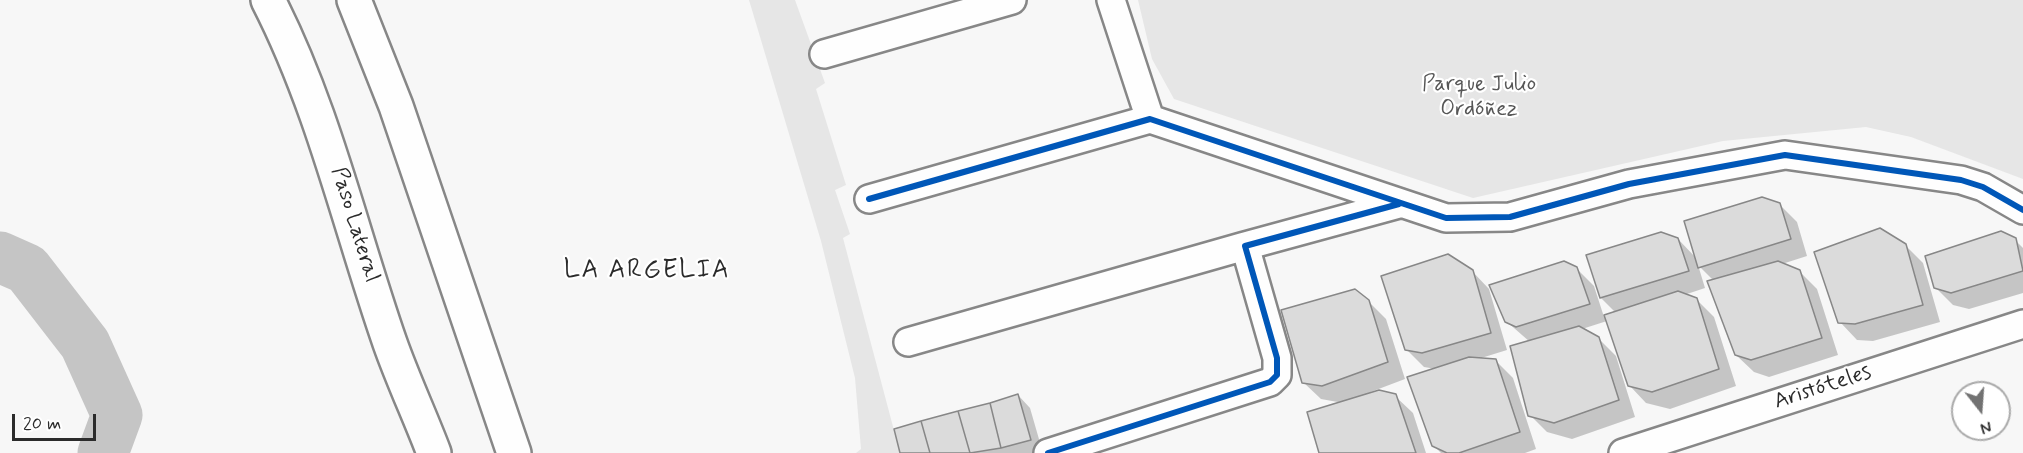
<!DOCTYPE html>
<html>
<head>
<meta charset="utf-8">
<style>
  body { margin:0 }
  #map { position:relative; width:2023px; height:453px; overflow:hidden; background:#f7f7f7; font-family:Mynerve,sans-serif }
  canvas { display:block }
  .north { position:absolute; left:1951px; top:381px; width:60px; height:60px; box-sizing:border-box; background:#fff; border:2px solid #aaa; border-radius:50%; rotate:163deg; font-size:16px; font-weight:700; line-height:24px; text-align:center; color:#2b2b2b }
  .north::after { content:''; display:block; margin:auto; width:21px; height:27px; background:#727272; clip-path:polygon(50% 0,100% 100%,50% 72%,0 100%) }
  .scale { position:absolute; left:12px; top:414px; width:84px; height:27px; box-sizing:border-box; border:3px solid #2b2b2b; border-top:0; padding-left:8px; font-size:18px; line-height:21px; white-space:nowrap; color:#2b2b2b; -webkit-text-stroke:4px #fff; paint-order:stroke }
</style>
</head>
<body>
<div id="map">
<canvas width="2023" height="453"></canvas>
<div class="north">N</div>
<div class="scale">20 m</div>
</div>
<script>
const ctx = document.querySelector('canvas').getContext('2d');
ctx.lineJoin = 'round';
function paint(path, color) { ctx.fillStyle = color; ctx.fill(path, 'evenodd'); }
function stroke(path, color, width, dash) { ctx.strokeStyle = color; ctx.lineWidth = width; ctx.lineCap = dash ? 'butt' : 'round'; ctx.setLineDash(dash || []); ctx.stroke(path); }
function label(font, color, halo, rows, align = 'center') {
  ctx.font = font + ' Mynerve,sans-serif'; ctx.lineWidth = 4.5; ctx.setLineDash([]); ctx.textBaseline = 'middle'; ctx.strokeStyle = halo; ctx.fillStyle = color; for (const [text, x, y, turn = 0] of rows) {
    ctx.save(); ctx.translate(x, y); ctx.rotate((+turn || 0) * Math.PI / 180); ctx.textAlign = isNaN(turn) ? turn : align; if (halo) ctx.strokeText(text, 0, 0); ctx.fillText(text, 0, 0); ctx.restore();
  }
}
paint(new Path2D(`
  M 749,0 L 795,0 L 825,83 L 816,89 L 846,185 L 835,190 L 850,234 L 843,238 L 900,453 L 856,453 L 861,449 L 855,378 L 821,241 Z
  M 1138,0 L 2023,0 L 2023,179 L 1911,137 L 1866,127 L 1723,141 L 1473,198 L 1174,99 L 1152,59 Z`), '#e6e6e6');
paint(new Path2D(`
  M 1779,204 L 1797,222 L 1807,256 L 1782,264 L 1799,271 L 1817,289 L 1838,355 L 1769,377 L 1754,372 L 1736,355 L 1714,281 L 1698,265 L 1705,288 L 1684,295 L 1696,299 L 1714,317 L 1736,386 L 1670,409 L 1646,403 L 1629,385 L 1607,321 L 1582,329 L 1598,338 L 1616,356 L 1635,417 L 1572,439 L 1547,432 L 1530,415 L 1530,342 L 1506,321 L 1576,268 L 1594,286 L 1604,317 L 1616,313 L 1600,297 L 1678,239 L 1697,259 Z
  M 2015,240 L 2023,248 L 2023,293 L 1969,309 L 1953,305 L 1935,287 Z
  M 1905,245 L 1923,263 L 1940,322 L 1873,341 L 1857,340 L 1840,322 Z
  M 1472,271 L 1489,289 L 1507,350 L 1478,359 L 1496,361 L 1513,378 L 1536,449 L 1525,453 L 1441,453 L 1433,445 L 1436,369 L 1424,367 L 1406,349 Z
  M 1368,301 L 1386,319 L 1405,379 L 1368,393 L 1368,395 L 1395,396 L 1413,413 L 1426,453 L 1321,453 L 1343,403 L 1321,399 L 1303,382 Z
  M 1018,395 L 1030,408 L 1043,453 L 902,453 Z`), '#0003');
stroke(new Path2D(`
  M 0,257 L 27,269 L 85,344 L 117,415 L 103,453`), '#c5c5c5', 51);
const building = new Path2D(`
  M 1762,197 L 1780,203 L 1791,239 L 1698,268 L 1684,221 Z
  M 1880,228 L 1906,244 L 1923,305 L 1855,324 L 1838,323 L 1814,252 Z
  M 2001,231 L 2016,238 L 2023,271 L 1951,293 L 1934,288 L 1925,256 Z
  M 1661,232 L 1678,238 L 1689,271 L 1600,298 L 1586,255 Z
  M 1448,254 L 1473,270 L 1491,333 L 1422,353 L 1405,350 L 1381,276 Z
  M 1564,261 L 1577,267 L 1590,304 L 1516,327 L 1505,322 L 1489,285 Z
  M 1778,261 L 1800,270 L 1822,338 L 1751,360 L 1735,355 L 1707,281 Z
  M 1355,289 L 1369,300 L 1388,362 L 1322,386 L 1302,383 L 1281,310 Z
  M 1678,291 L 1697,298 L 1719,369 L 1652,392 L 1628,386 L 1604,315 Z
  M 1579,326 L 1599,337 L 1619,400 L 1554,423 L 1528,416 L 1510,346 Z
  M 1469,357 L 1496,359 L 1520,432 L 1459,453 L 1447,453 L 1432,446 L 1407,377 Z
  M 1379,390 L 1396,394 L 1416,453 L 1319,453 L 1307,412 Z
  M 1018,394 L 1031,440 L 1001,448 L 990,403 Z
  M 990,403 L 1001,448 L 970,453 L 958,411 Z
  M 958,411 L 970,453 L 930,453 L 921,421 Z
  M 921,421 L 930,453 L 900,453 L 894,429 Z`);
paint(building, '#dbdbdb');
stroke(building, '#878787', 1.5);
const street = new Path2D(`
  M 1111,0 L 1150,119
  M 824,54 L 1012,0
  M 869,199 L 1150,119 L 1446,218 L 1510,217 L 1629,184 L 1785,155 L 1961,180 L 1983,187 L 2023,210
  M 908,342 L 1245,246
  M 1048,453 L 1270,382 L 1277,375 L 1277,358 L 1245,246 L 1399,204
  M 1623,453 L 2023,324`);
const highway = new Path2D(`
  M 268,0 C 324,109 350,228 390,343 C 403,380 420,416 434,453
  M 354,0 L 396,106 L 514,453`);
stroke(street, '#878787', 32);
stroke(highway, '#878787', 38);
stroke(street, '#fefefe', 27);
stroke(highway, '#fefefe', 33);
stroke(new Path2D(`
  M 869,199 L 1150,119 L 1446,218 L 1510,217 L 1629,184 L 1785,155 L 1961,180 L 1983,187 L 2023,210
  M 1048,453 L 1270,382 L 1277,375 L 1277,358 L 1245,246 L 1399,204`), '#0057b8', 6);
label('22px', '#565656', '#fff', [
  ["Parque Julio",1479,85],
  ["Ordóñez",1479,110]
]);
label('22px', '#2b2b2b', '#fff', [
  ["Paso Lateral",354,225,73],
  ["Aristóteles",1823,388,-18]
]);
ctx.letterSpacing = '1.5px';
label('26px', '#2b2b2b', '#fff', [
  ["LA ARGELIA",647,272]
]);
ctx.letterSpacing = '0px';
</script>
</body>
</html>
